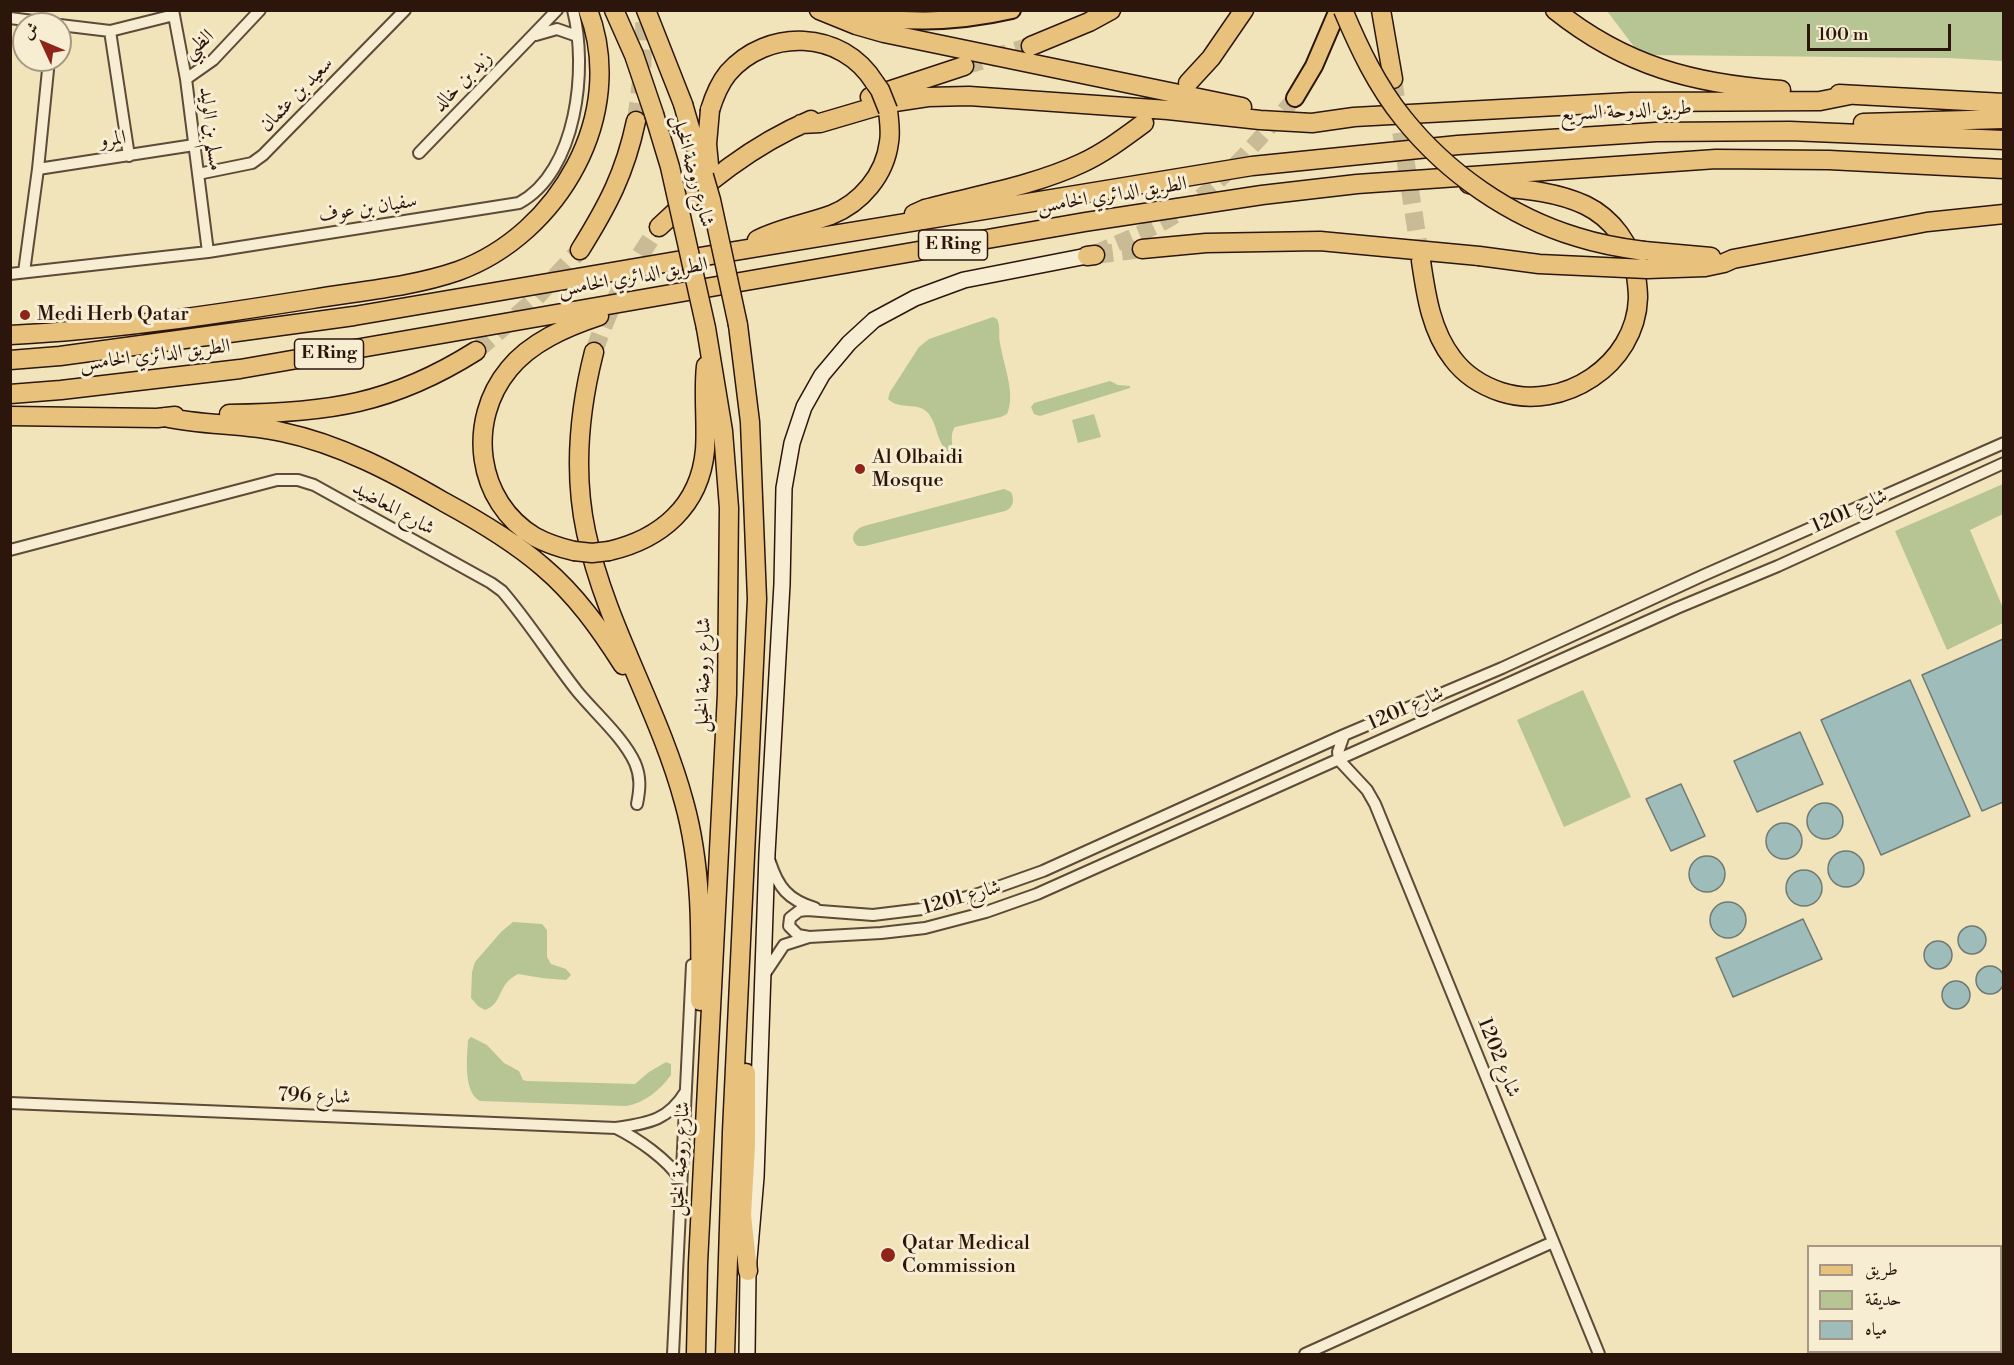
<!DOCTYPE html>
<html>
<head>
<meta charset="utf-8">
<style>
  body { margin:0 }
  #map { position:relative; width:2014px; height:1365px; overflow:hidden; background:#f1e4ba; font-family:"Libre Bodoni",Amiri,serif }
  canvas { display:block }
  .frame { position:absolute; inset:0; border:12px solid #2c160c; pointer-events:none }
  .legend { position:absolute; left:1807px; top:1245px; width:195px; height:108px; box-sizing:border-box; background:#f6edd2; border:2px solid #a59783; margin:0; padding:8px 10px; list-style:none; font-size:18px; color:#2c160c }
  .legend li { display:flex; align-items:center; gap:12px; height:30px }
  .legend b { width:30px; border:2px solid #a59783 }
  .north { position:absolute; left:12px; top:12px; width:60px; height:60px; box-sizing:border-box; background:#f6edd2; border:2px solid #a59783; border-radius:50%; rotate:314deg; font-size:16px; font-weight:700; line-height:24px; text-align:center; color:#2c160c }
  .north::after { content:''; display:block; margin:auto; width:21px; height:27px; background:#8f2418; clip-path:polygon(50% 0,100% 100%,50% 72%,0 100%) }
  .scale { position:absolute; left:1807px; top:24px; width:144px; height:27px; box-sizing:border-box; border:3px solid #2c160c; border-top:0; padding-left:8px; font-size:18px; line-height:21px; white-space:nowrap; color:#2c160c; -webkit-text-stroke:4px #f6edd2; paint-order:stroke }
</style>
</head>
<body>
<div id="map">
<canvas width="2014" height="1365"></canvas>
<div class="frame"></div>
<ul class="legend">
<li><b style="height:8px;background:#e8c27d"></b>طريق</li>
<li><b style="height:16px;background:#b6c593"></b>حديقة</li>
<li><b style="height:16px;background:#9ebcb9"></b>مياه</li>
</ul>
<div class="north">ش</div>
<div class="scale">100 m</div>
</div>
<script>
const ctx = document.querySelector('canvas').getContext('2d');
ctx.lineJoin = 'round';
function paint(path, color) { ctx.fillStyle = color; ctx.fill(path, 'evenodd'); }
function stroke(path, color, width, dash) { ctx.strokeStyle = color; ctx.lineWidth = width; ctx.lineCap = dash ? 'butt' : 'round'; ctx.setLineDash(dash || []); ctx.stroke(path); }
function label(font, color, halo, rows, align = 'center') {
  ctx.font = font + ' "Libre Bodoni",Amiri,serif'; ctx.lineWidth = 6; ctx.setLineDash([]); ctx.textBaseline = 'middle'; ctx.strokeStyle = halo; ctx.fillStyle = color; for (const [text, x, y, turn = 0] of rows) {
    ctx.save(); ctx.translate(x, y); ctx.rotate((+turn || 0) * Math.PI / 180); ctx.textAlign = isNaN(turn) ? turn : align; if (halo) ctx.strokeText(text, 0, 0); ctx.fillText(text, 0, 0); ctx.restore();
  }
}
paint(new Path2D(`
  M 1607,11 L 2003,11 L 2003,61 L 1948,58 L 1652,55 L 1635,48 Z
  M 993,317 L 997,319 C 1001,327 998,334 1000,343 C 1003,364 1016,393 1007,414 L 1001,417 L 955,427 C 950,433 952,443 953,451 L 948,452 C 936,441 938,425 928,413 C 918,401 900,411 888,399 L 890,392 L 919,347 L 929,339 Z
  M 1110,381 L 1118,385 L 1130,386 L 1130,388 L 1040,416 L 1034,414 L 1031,407 L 1034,403 Z
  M 1094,414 L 1101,437 L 1078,443 L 1072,420 Z
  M 2003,484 L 2003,514 L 1970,530 L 2003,608 L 2003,623 L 1947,650 L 1895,531 Z
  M 1004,489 L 1011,492 C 1015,500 1013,508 1005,511 L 865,546 L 858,546 C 848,539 855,529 864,526 Z
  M 1583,690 L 1631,797 L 1564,827 L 1517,720 Z
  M 513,922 L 542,924 L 547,930 L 547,957 L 551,964 L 566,969 L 571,975 L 566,980 L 542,978 L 518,974 C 496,985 504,1003 485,1010 L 478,1006 L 471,998 L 472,972 L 475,962 L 501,932 Z
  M 471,1037 L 487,1045 L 504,1063 L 519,1071 L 523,1080 L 527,1081 L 635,1084 L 649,1072 L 666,1062 L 671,1064 L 671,1075 C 660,1090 645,1103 626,1106 L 480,1101 C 463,1092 467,1057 468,1040 Z`), '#b6c593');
const water = new Path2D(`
  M 2003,639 L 2003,802 L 1982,811 L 1922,675 Z
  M 1910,680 L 1970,816 L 1881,855 L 1821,720 Z
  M 1800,732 L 1823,784 L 1757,812 L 1734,761 Z
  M 1681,784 L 1705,836 L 1671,851 L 1646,799 Z
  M1807 821a18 18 0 1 1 36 0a18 18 0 1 1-36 0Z
  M1766 841a18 18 0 1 1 36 0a18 18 0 1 1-36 0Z
  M1828 869a18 18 0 1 1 36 0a18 18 0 1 1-36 0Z
  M1689 874a18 18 0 1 1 36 0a18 18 0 1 1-36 0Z
  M1786 888a18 18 0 1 1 36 0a18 18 0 1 1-36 0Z
  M1710 920a18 18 0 1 1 36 0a18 18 0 1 1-36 0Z
  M 1803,919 L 1822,959 L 1733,997 L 1716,958 Z
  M1958 940a14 14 0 1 1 28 0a14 14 0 1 1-28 0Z
  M1924 955a14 14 0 1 1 28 0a14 14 0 1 1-28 0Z
  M1976 980a14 14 0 1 1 28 0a14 14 0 1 1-28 0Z
  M1942 995a14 14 0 1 1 28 0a14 14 0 1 1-28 0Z
  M 2003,1275 L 2003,1354 L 1966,1354 L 1964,1352 L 2000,1352 L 2000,1277 Z
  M 1831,1352 L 1944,1352 L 1945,1354 L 1824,1354 Z`);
paint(water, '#9ebcb9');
stroke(water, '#707a74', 1.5);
stroke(new Path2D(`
  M 1095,253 C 1118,242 1153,230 1174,216 C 1222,185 1258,140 1295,98`), '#cabb97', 16, [16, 8]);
stroke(new Path2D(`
  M 964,66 L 1031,46
  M 1393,79 L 1421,261
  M 636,121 L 642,73 L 645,10
  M 1095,255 L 1142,249
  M 476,351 L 531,303 L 580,250
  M 594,352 C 609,306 631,267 659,227`), '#cabb97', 18, [18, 9]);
const street = new Path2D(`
  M 173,10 L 186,79 L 208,252
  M 10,18 L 56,24
  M 60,25 L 110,31 L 174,15
  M 110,31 L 129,156
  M 536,35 L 557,29 L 577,36
  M 186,79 L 213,60 L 260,10
  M 419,153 L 557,10
  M 38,169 L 194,145
  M 198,174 L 252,163 L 263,155 L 405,10
  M 24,272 L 38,169 L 49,60
  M 10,274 L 208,252 L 519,203 C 577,172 588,68 573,10
  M 10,550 L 277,480 L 298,480 L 314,485 L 491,583 L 502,591 C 529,622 551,658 577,691 C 595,713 623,737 635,763 C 641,777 640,789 637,804
  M 1344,735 L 1338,752 L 1339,760 L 1367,790 L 1375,804 L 1599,1354
  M 770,862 C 778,887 788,900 815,908
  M 809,937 L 798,935 L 789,926 L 790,918 L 799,911 L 807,910 L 873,915 L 922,909 L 978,894 L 1043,871 L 1344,735 L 1502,668 L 1704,575 L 2004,443
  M 764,975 L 784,945 L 809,937 L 881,933 L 925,928 L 986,912 L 1037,894 L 1677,608 L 1778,566 L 2004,463
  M 10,1103 L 616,1128 C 648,1123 668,1121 686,1091
  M 616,1128 C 638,1139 667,1159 680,1179
  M 673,1354 L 692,965
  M 1305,1354 L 1553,1242`);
const secondary = new Path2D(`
  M 747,1354 L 748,1271 L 756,1177 L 767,854 L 782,584 L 784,488 L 792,443 L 804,407 L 822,375 L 849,343 L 874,320 L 915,298 L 964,280 L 1087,256`);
const primary = new Path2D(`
  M 838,13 C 900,23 951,24 1012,10
  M 1295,98 L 1314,66 L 1338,10`);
const highway = new Path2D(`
  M 614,10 L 634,55 L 654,114
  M 646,10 L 683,104
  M 819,10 L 856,25 L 884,33 L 1242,107
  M 1381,10 L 1393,79
  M 1555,10 C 1625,66 1694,84 1781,90
  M 1031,46 L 1089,22 L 1111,10
  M 1188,83 L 1211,58 L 1244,10
  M 1839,94 L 2004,103
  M 870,97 L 964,66
  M 710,110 C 714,97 719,84 728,73 C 767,28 842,29 875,83
  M 1863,123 L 2004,119
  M 801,124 L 820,123 L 888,103 L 928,97 L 969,96 L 1168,110 L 1260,120 L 1312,123 L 1354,117 L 1631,102 L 1820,101 L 1850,95
  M 914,214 L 925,209 C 977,195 1033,186 1082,163 C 1104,153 1125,137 1144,123
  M 659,227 C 704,184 752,145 811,120
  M 757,240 C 780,228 806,224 831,215 C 861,203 885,175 889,142 C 891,132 889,121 888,110
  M 1142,249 L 1206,243 L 1320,241 L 1479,256
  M 580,250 C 608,205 625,173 636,121
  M 1644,251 L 1711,257
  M 1087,256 L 1095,255
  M 1421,261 C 1426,295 1431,331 1453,359 C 1465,375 1483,386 1501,392 C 1563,412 1636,365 1638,298 C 1638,290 1637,283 1636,275 C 1632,245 1612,218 1585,205 C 1548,188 1507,189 1469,184
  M 1647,269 L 1705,267 L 1724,263 L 1733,259 L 1927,222 L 2004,214
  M 10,335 C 112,330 212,315 312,299 C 360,291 412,287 458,271 C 559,234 628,114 588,10
  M 594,352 C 579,411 573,471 586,532 C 606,626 659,709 684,802 C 702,866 701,935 700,1001
  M 10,360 L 60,356 L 354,316 L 735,251 L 1252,166 L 1458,145 L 1656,132 L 1790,131 L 2004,140
  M 10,394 L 61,390 L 240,369 L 1085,222 L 1262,195 L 1357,184 L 1716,159 L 1829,160 L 2004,169
  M 229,414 C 328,413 392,404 476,351
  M 10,416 L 157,418 L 175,416
  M 165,417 C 203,426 243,423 282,432 C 340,444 394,473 444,502 C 479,521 513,541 543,567 C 576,595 600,629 623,665
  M 574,551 C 561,548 548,544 535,537 C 476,502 466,421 509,369 C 531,342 566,327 599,316
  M 609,551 C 661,539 700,506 705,450 C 707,422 703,394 706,366
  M 746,1073 L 746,1145 L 742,1215 L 748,1271
  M 696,1354 L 698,1263 L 727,694 L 729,508 L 723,431 L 706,328
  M 725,1354 L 732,1132 L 757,599 L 750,422 L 738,325`);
stroke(street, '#5d4a38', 14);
stroke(secondary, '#2c160c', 18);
stroke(primary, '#2c160c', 20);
stroke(highway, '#2c160c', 21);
stroke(street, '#f6edd2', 10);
stroke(secondary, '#f6edd2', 15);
stroke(primary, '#e8c27d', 16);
stroke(highway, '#e8c27d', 18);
const highwayBridge = new Path2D(`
  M 1343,10 C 1359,48 1377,86 1403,118 C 1447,173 1510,217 1577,237 C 1599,244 1621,248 1644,251
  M 875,83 L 880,90 L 888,110
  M 683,104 L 711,200 L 738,325
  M 654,114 L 670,167 L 706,328
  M 709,165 L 707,144 L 710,110
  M 1479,256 L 1539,264 L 1647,269
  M 574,551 L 592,553 L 609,551`);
stroke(highwayBridge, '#2c160c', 21, []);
stroke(highwayBridge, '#e8c27d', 18);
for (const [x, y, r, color] of [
  [25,315,6,"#8f2418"],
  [860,469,6,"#8f2418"],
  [888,1255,8,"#8f2418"]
]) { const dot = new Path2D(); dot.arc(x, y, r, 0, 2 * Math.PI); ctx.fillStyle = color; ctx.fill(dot); stroke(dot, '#f6edd2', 2); }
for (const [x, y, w] of [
  [953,245,69],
  [329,354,69]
]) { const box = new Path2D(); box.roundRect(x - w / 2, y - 15, w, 30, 4.5); ctx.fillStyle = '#f6edd2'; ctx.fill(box); stroke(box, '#2c160c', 1.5); }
label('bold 18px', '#2c160c', null, [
  ["E Ring",953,245],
  ["E Ring",329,354]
]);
label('20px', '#2c160c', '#f6edd2', [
  ["الظبي",199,45,-41],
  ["زيد بن خالد",463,82,-46],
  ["سعيد بن عثمان",297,95,-46],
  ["طريق الدوحة السريع",1626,112,-3],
  ["مسلم بن الوليد",210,129,83],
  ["المرو",113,140,-8],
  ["شارع روضة الخيل",692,171,75],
  ["الطريق الدائري الخامس",1112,196,-9],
  ["سفيان بن عوف",368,209,-9],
  ["الطريق الدائري الخامس",633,278,-10],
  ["الطريق الدائري الخامس",155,356,-7],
  ["شارع المعاضيد",393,509,29],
  ["شارع 1201",1850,512,-24],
  ["شارع روضة الخيل",704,675,-89],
  ["شارع 1201",1406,709,-24],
  ["شارع 1201",962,898,-16],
  ["شارع 1202",1498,1058,68],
  ["شارع 796",314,1097,2],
  ["شارع روضة الخيل",681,1159,-87]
]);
label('20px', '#2c160c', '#f6edd2', [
  ["Medi Herb Qatar",37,315],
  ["Al Olbaidi",872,458],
  ["Mosque",872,481],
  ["Qatar Medical",902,1244],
  ["Commission",902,1267]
], 'left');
</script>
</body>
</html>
